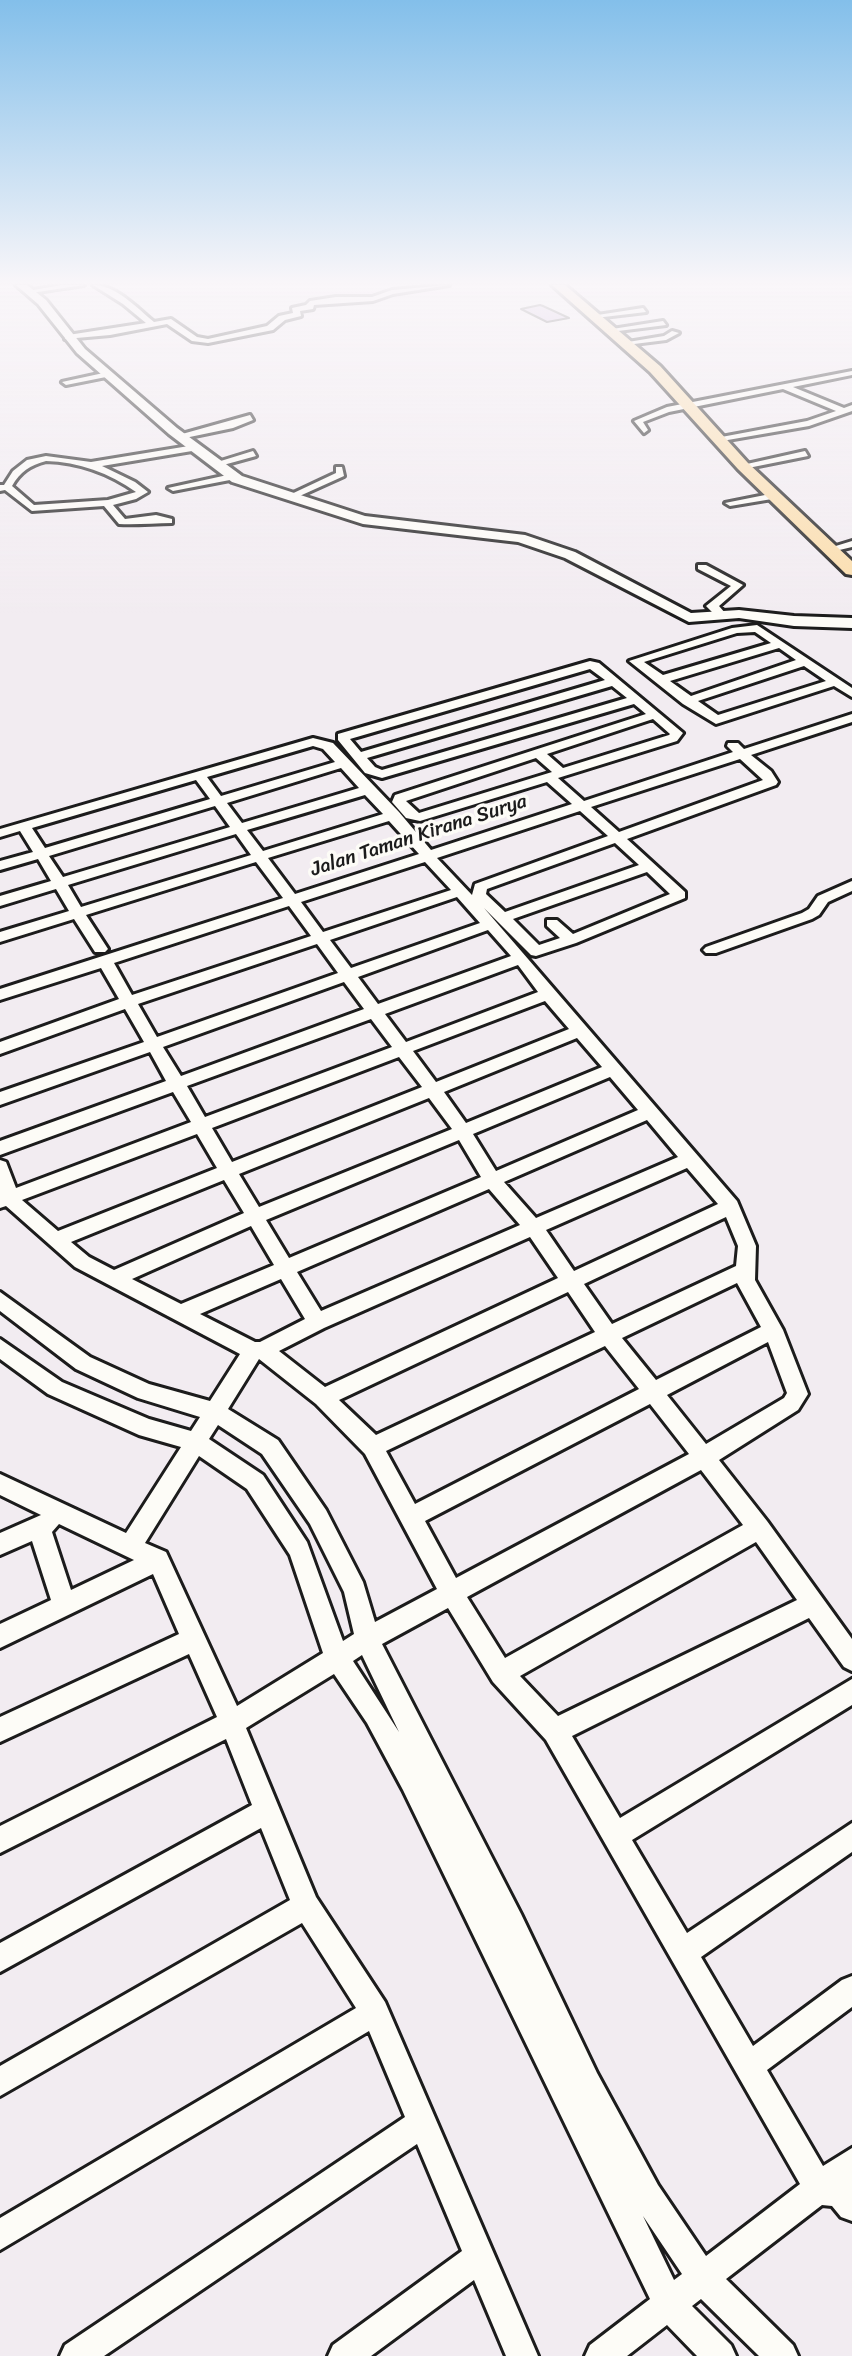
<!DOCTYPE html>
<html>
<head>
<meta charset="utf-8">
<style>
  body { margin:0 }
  canvas { display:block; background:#f2ecf1 }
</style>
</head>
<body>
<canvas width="852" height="2356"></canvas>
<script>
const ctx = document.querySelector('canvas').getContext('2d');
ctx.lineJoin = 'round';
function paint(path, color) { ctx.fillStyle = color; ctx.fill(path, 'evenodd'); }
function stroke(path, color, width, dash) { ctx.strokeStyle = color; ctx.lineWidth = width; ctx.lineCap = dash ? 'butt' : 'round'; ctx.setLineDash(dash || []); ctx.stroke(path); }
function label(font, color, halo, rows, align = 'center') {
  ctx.font = font + ' Sriracha,sans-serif'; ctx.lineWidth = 7; ctx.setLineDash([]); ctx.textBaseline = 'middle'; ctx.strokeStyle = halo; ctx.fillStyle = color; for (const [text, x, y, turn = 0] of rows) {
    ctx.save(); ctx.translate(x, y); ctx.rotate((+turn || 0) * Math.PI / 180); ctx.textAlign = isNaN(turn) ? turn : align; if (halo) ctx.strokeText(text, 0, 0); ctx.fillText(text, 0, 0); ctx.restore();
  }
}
const building = new Path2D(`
  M 540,305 L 543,306 L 569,318 L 547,322 L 521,309 Z`);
paint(building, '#c6acda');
stroke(building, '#1c1c1c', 2);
const street = new Path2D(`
  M 62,285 L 84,285 L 31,293 L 27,291 Z
  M 93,285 C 116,285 137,308 154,322 L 171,319 L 197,337 L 208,339 L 267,326 L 279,316 L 293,313 L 292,308 L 306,305 L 310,301 L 336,297 L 372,297 L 392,290 L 449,285 L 393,294 L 373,301 L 314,305 L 313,309 L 300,311 L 301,316 L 285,320 L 273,330 L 208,343 L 192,341 L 167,324 L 110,335 L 65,339 L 68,335 L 146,323 L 123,304 Z
  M 643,308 L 646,312 L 595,318 L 591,316 Z
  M 663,321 L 666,325 L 610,332 L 606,330 Z
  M 672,331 L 679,333 L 666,340 L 626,345 L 622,343 L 664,336 Z
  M 852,371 L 852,375 L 793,387 L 844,408 L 852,405 L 852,411 L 809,426 L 716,442 L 716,438 L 807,421 L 836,411 L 783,389 L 669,412 L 643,422 L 648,430 L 644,433 L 634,421 L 667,407 Z
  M 108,372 L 111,376 L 66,385 L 62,382 Z
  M 250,415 L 253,420 L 233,428 L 180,439 L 175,436 Z
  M 195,445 L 198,450 L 102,466 L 135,482 L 148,492 L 136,499 L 113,505 L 125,519 L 156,515 L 172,519 L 172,523 C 155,523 136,525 119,524 L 104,506 L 32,511 L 5,490 L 0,491 L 0,485 L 4,485 L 13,471 L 27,460 L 46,456 L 91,462 ZM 46,461 C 79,462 109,473 136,492 L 108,500 L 34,505 L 12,486 C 20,472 30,465 46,461 Z
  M 253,451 L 256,456 L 216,467 L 211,464 Z
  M 805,451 L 808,456 L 743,469 L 738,466 Z
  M 336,467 L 342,467 L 344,476 L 293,499 L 285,497 L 336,473 Z
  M 232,474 L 237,477 L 235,479 L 173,491 L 168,488 Z
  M 775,493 L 780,496 L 778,498 L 730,506 L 725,503 Z
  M 852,541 L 852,547 L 831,552 L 826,549 Z
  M 698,565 L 706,565 L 743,585 L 719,606 L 726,614 L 724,616 L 716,616 L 706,606 L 731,586 L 698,569 Z
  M 757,625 L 852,688 L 852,697 L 834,686 L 716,724 L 683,704 L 629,661 L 732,628 ZM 755,632 L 771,643 L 663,675 L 644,662 L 737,633 ZM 779,648 L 796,660 L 691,696 L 670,681 ZM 804,666 L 826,681 L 718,715 L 698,701 Z
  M 590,661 L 599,663 L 683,733 L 677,741 L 558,778 L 584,801 L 733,752 L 727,746 L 728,743 L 738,743 L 744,749 L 852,714 L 852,722 L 751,755 L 771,771 L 778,782 L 776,785 L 627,839 L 685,892 L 685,898 L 576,943 L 536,956 L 531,955 L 484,908 L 737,1201 L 756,1246 L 755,1280 L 783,1330 L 808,1394 L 798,1410 L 719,1460 L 767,1521 L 852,1639 L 852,1671 L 844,1667 L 809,1618 L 572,1736 L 620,1818 L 852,1679 L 852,1705 L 632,1840 L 687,1933 L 852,1823 L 852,1852 L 701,1957 L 753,2046 L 842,1980 L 852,1976 L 852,2007 L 767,2070 L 823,2166 L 852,2148 L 852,2221 L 841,2217 L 832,2206 L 822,2205 L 726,2279 L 793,2345 L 798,2356 L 759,2356 L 701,2299 L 692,2306 L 731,2345 L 736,2356 L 697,2356 L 667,2325 L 627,2356 L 585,2356 L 590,2345 L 650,2299 L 403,1790 L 367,1723 L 334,1674 L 246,1728 L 316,1897 L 385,2002 L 538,2356 L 506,2356 L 474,2280 L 371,2356 L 328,2356 L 333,2345 L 462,2251 L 417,2144 L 104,2356 L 60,2356 L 65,2345 L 405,2117 L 369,2031 L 0,2250 L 0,2218 L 356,2008 L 302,1923 L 0,2096 L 0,2066 L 290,1900 L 261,1828 L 0,1972 L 0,1943 L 252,1805 L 226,1739 L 0,1853 L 0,1826 L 217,1717 L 189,1654 L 0,1742 L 0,1717 L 179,1634 L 153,1574 L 0,1648 L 0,1624 L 51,1600 L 32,1541 L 0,1555 L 0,1533 L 41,1515 L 0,1495 L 0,1474 L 126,1533 L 181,1447 L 139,1435 L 48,1394 L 0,1359 L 0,1339 L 62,1382 L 149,1419 L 191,1431 L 200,1417 L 138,1398 L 76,1369 L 0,1311 L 0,1292 L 90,1357 L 149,1384 L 210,1401 L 240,1354 L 75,1267 L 6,1206 L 0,1208 L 0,1160 L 6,1162 L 16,1188 L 191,1122 L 173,1092 L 0,1155 L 0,1141 L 166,1081 L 150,1052 L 0,1105 L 0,1092 L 144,1042 L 125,1009 L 0,1054 L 0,1042 L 119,999 L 101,968 L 0,1000 L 0,989 L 283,898 L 256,862 L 86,915 L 108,949 L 105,952 L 95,952 L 74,919 L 0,942 L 0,932 L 69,911 L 56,889 L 0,906 L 0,896 L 51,881 L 38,859 L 0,870 L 0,861 L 33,852 L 20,831 L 0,837 L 0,829 L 313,738 L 333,743 L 399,812 L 431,850 L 572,804 L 547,782 L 420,821 L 406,818 L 392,802 L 395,795 L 646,714 L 634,704 L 382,778 L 365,773 L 338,740 L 338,734 ZM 590,669 L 605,680 L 361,752 L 350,739 ZM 612,686 L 627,698 L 382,770 L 375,767 L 367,758 ZM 653,719 L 670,734 L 669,735 L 563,768 L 547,754 ZM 313,746 L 323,749 L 335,762 L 221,796 L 207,777 ZM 536,758 L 552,772 L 419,813 L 406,801 ZM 740,759 L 763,780 L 619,832 L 591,807 ZM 341,768 L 359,788 L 242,823 L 227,803 ZM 196,780 L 210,799 L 45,848 L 32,828 ZM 365,795 L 383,814 L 263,851 L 247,830 ZM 215,806 L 230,827 L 63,877 L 49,856 ZM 580,811 L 608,836 L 475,884 L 472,895 L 437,858 ZM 389,821 L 419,854 L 295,894 L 268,858 ZM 236,834 L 251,855 L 81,907 L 68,885 ZM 615,843 L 639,865 L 505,912 L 486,894 L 487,889 ZM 425,862 L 451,890 L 323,932 L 301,902 ZM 647,872 L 670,894 L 573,934 L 557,920 L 547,920 L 547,926 L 560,938 L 539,945 L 513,919 ZM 457,897 L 480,923 L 351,968 L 330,940 ZM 289,906 L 311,936 L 132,995 L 114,963 ZM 488,930 L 511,956 L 378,1004 L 358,977 ZM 317,944 L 338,973 L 157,1037 L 138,1004 ZM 518,965 L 538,992 L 406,1042 L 385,1014 ZM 344,982 L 364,1009 L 181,1076 L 163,1047 ZM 545,1001 L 569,1029 L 436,1082 L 413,1051 ZM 371,1019 L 392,1047 L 205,1117 L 187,1086 ZM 577,1038 L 602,1067 L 466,1123 L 444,1092 ZM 399,1057 L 422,1087 L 232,1162 L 212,1128 ZM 610,1077 L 638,1110 L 496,1171 L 473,1134 ZM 429,1098 L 452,1129 L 259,1207 L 239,1174 ZM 647,1120 L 678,1157 L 536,1218 L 504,1182 ZM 197,1134 L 217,1168 L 58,1231 L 22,1200 ZM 459,1140 L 481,1177 L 289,1258 L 266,1220 ZM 687,1168 L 718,1204 L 574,1271 L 546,1230 ZM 224,1180 L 244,1213 L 114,1270 L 89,1257 L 71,1242 ZM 489,1189 L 520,1225 L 321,1311 L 297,1272 ZM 726,1217 L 738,1246 L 736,1266 L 612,1324 L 584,1284 ZM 251,1226 L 274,1265 L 181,1304 L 132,1279 ZM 530,1237 L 558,1278 L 325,1387 L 279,1351 L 324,1328 ZM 281,1279 L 305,1319 L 260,1342 L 255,1342 L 200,1314 ZM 737,1283 L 761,1327 L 656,1380 L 622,1338 ZM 568,1292 L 595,1332 L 376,1435 L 339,1400 ZM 768,1342 L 787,1393 L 784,1398 L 706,1444 L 667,1395 ZM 605,1346 L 639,1389 L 415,1504 L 386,1451 ZM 259,1359 L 316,1404 L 365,1454 L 437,1589 L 375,1622 L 363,1582 L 326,1510 L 278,1440 L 228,1409 ZM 650,1404 L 689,1454 L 456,1578 L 425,1521 ZM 218,1425 L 262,1454 L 310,1524 L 344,1592 L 354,1634 L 343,1641 L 307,1542 L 263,1475 L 209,1439 ZM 199,1456 L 247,1489 L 290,1555 L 323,1653 L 237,1706 L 166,1552 L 145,1543 ZM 701,1470 L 743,1525 L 505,1658 L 467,1597 ZM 59,1524 L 134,1560 L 71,1590 L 52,1532 ZM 756,1542 L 797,1600 L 558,1716 L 520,1676 ZM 448,1608 L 493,1682 L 546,1740 L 800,2184 L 706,2256 L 658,2185 L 597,2073 L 521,1914 L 382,1644 ZM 362,1655 L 399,1732 L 353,1661 ZM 643,2216 L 682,2274 L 674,2280 Z
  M 852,881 L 852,891 L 828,902 L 819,915 L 812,919 L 716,953 L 706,953 L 703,950 L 706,947 L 802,913 L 809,909 L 818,896 Z`);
const secondary = new Path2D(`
  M 16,285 L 27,285 L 46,300 L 85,349 L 177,428 L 242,476 L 365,516 L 525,535 L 575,552 L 691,613 L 739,610 L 794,616 L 852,618 L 852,628 L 794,626 L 739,618 L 689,622 L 565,558 L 518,542 L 363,524 L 232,482 L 169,434 L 77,353 L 38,304 Z`);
const primary = new Path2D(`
  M 552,285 L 565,285 L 660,366 L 748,463 L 852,561 L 852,575 L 846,574 L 738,469 L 650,372 Z`);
stroke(street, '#1c1c1c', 6);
stroke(secondary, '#1c1c1c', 6);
stroke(primary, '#1c1c1c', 6);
paint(street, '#fdfcf7');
paint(secondary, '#fdfcf7');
paint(primary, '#fbddab');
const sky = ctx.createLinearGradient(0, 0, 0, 615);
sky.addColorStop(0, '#83bfea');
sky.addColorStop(0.46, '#f9f6f9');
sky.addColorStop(1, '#f9f6f900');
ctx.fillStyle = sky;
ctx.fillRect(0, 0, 852, 615);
label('20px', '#1c1c1c', '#fdfcf7', [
  ["Jalan Taman Kirana Surya",419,836,-18]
]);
</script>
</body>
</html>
